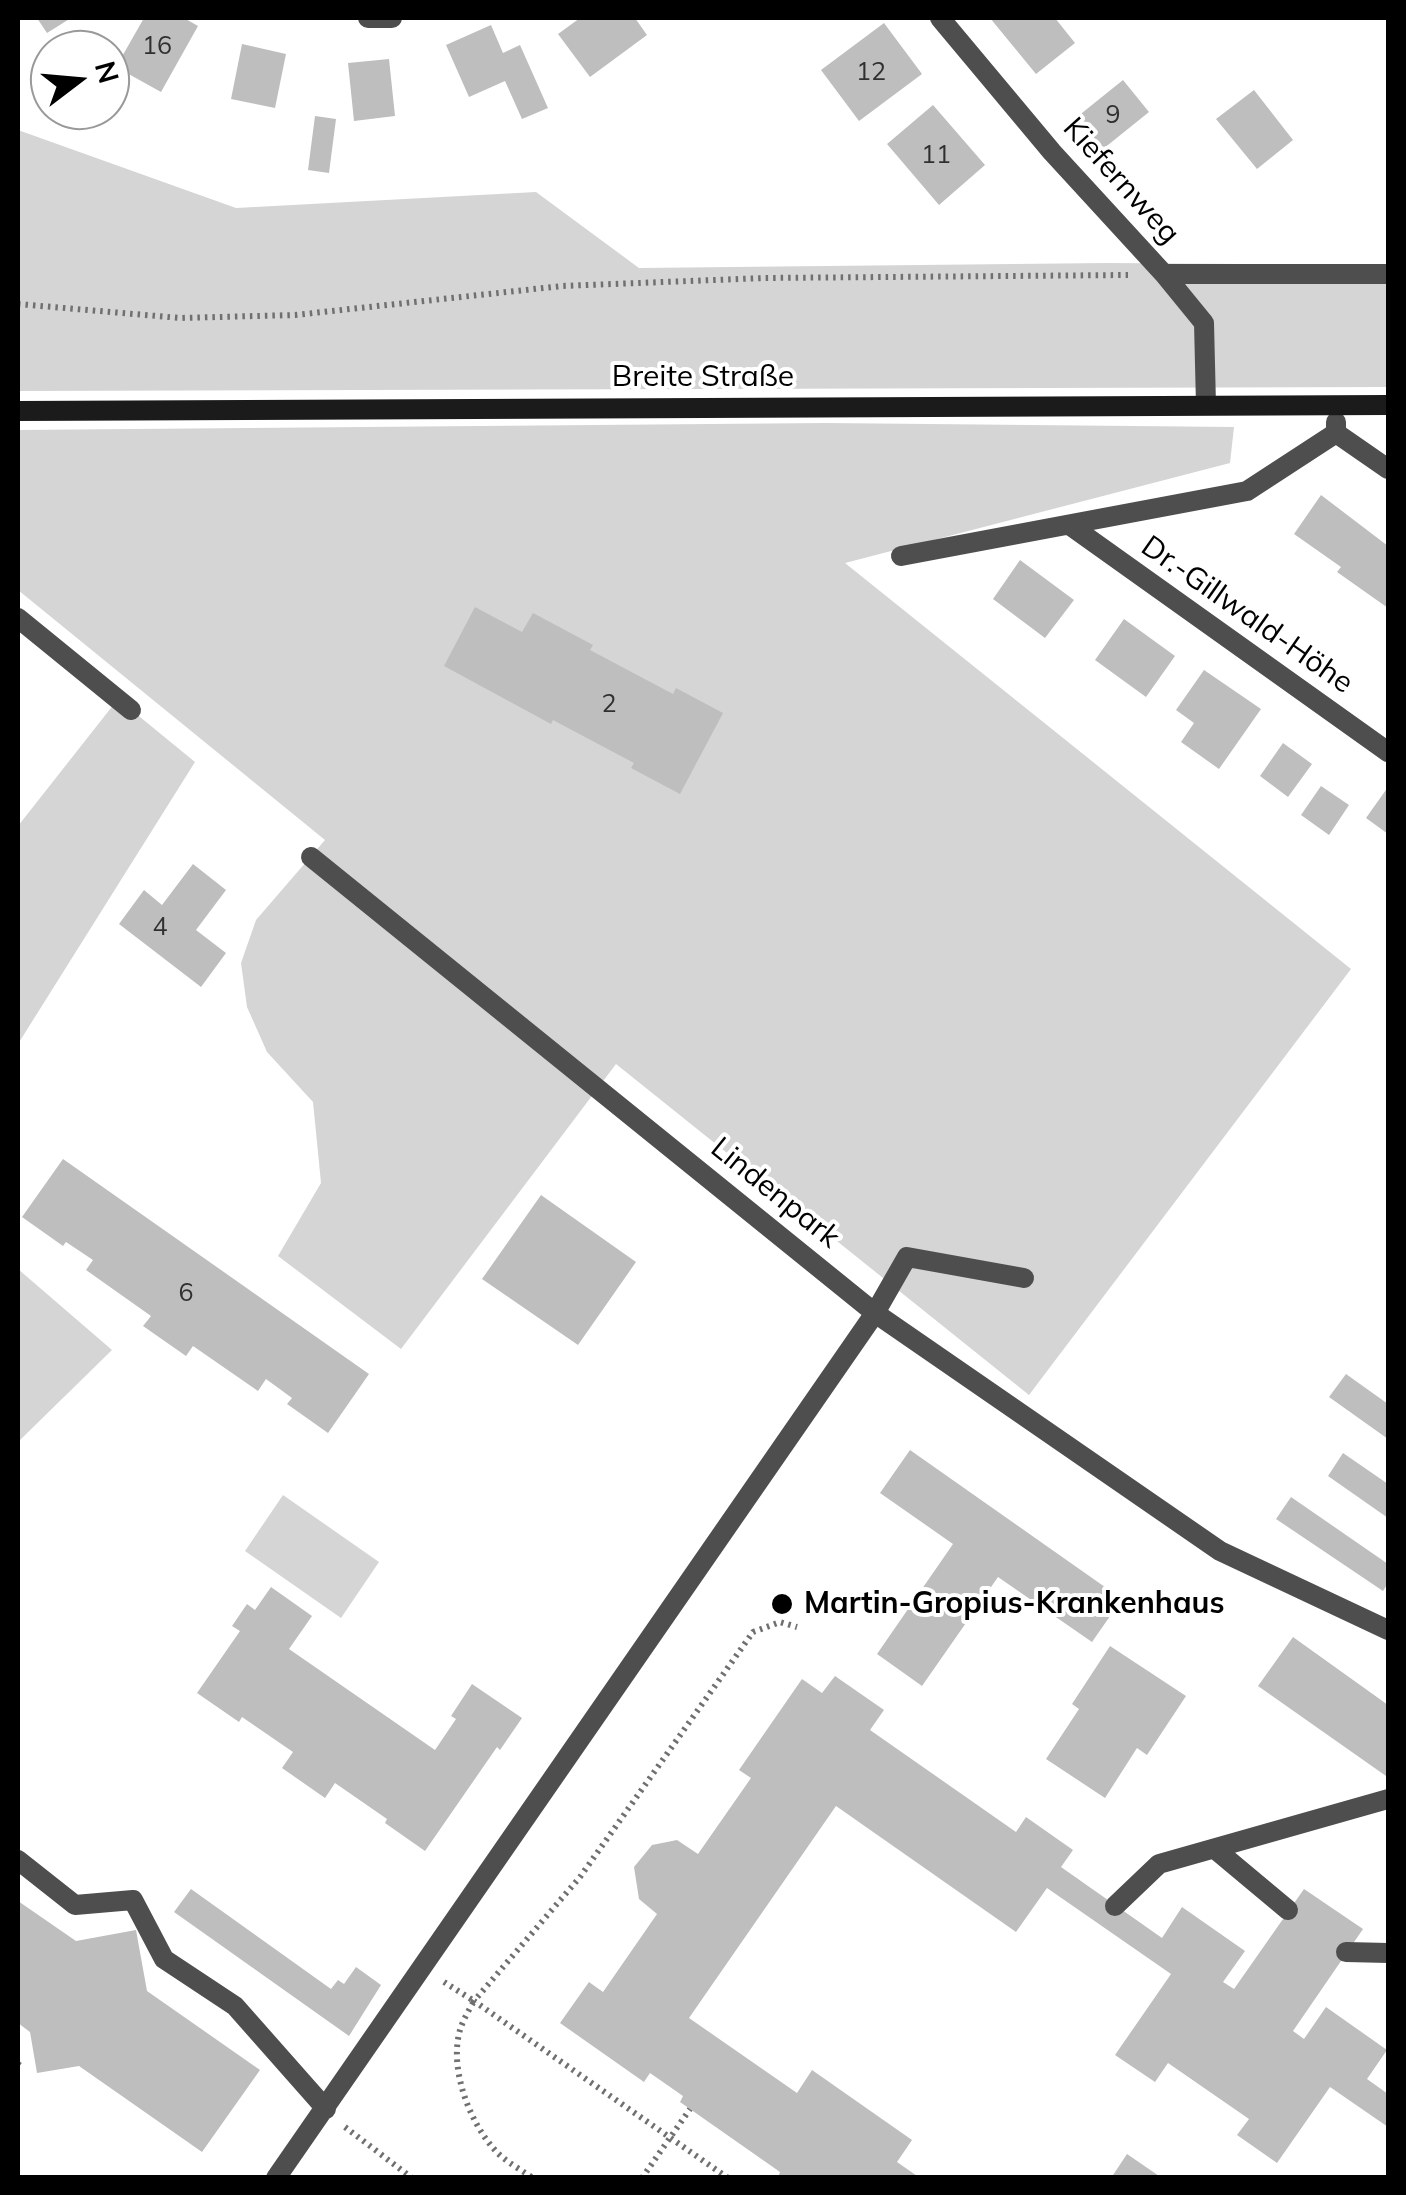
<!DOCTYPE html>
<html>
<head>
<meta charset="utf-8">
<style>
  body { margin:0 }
  #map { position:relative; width:1406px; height:2195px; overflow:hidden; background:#fff; font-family:Mulish,sans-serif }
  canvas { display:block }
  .frame { position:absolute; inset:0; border:20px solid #000; pointer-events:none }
  .north { position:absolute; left:30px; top:30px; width:100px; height:100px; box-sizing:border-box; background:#fff; border:2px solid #999; border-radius:50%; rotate:74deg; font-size:28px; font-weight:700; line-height:40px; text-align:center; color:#000 }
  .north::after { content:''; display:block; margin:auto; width:35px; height:45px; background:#000; clip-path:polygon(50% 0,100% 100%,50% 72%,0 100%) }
</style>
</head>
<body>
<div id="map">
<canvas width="1406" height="2195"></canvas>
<div class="frame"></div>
<div class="north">N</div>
</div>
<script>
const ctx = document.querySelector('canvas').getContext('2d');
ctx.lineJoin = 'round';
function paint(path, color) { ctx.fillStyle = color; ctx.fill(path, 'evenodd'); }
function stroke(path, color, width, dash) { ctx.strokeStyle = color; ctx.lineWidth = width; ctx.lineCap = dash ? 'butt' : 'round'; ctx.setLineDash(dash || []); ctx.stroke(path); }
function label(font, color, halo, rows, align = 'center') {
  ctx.font = font + ' Mulish,sans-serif'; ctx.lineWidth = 8; ctx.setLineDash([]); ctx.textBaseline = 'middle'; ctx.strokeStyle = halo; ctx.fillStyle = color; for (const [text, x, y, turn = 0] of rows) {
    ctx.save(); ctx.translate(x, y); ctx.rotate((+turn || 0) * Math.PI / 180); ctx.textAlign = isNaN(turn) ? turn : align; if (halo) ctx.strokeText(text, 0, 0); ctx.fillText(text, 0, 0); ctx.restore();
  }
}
paint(new Path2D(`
  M 18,130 L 236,208 L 536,192 L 639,268 L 1107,263 L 1388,265 L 1388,387 L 18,391 Z
  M 826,423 L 1234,427 L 1230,463 L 845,563 L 1351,969 L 1029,1395 L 616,1064 L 401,1349 L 278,1256 L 321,1183 L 313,1102 L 267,1052 L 247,1007 L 241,963 L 256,920 L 325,840 L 18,590 L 18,430 Z
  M 118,699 L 195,762 L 18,1044 L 18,826 Z
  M 18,1269 L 112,1350 L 18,1442 Z
  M 283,1495 L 379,1562 L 341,1618 L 245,1551 Z`), '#d5d5d5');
paint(new Path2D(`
  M 37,18 L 71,18 L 47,33 Z
  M 144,18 L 184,18 L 198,26 L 161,92 L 116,67 Z
  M 580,18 L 635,18 L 647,35 L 590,77 L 558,34 Z
  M 990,18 L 1055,18 L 1075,43 L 1036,74 Z
  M 884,23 L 922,74 L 859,121 L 821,70 Z
  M 491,25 L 503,53 L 520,45 L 548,108 L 522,119 L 505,81 L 469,97 L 446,45 Z
  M 242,44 L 286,54 L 275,108 L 231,99 Z
  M 389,59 L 395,116 L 354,121 L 348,63 Z
  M 1123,80 L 1149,112 L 1103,149 L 1077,117 Z
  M 1254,90 L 1293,140 L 1257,169 L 1216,119 Z
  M 933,105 L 985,165 L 939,205 L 887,144 Z
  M 315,116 L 336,119 L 329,173 L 308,170 Z
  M 1321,495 L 1388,546 L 1388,608 L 1337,572 L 1341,567 L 1294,534 Z
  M 1020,560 L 1074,600 L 1045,638 L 993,599 Z
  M 475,607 L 522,632 L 533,613 L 593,645 L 590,650 L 673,694 L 676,688 L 723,713 L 680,794 L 631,768 L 634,763 L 553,720 L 551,724 L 444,666 Z
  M 1124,619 L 1175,656 L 1146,697 L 1095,660 Z
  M 1204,670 L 1261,709 L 1219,769 L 1181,742 L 1194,723 L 1176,710 Z
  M 1283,743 L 1312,764 L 1288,797 L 1260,776 Z
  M 1321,786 L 1349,805 L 1329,835 L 1301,815 Z
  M 1388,787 L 1388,834 L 1366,818 Z
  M 193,864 L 226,890 L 196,930 L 226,953 L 201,987 L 119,924 L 144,890 L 162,905 Z
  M 63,1159 L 369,1374 L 328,1433 L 287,1404 L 292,1398 L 266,1379 L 258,1391 L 193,1346 L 186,1356 L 143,1326 L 151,1316 L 86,1270 L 93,1260 L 66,1242 L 63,1246 L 22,1217 Z
  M 541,1195 L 636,1262 L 578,1345 L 482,1279 Z
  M 1346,1374 L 1388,1404 L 1388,1439 L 1329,1397 Z
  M 910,1450 L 1122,1599 L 1092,1642 L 998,1577 L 922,1686 L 877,1654 L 953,1544 L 880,1493 Z
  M 1343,1453 L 1388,1484 L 1388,1518 L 1328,1476 Z
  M 1291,1497 L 1388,1564 L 1388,1583 L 1383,1591 L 1276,1519 Z
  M 271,1587 L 312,1616 L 289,1649 L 435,1750 L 456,1719 L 451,1716 L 472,1684 L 522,1718 L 500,1750 L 497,1747 L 425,1851 L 385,1823 L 387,1819 L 335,1783 L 325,1798 L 282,1768 L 293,1752 L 242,1717 L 239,1722 L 197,1693 L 240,1631 L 232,1626 L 247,1604 L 255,1610 Z
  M 1293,1637 L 1388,1705 L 1388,1772 L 1386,1776 L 1258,1686 Z
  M 1110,1646 L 1186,1696 L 1147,1755 L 1137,1748 L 1105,1798 L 1046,1759 L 1079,1709 L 1072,1704 Z
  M 835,1676 L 884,1710 L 870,1730 L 1016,1832 L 1026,1817 L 1073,1850 L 1061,1867 L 1162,1938 L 1182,1907 L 1245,1951 L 1223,1982 L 1234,1989 L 1304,1889 L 1363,1929 L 1293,2031 L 1304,2039 L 1326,2007 L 1387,2050 L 1367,2079 L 1388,2094 L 1388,2127 L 1330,2087 L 1277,2163 L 1237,2135 L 1249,2119 L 1168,2063 L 1155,2082 L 1115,2055 L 1171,1974 L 1047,1888 L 1016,1932 L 836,1806 L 689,2018 L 797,2093 L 812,2070 L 912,2140 L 897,2162 L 920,2178 L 778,2178 L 780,2172 L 680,2102 L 683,2096 L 650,2073 L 644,2082 L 560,2023 L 589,1982 L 603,1992 L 657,1914 L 639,1899 L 634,1867 L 652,1845 L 677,1840 L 698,1854 L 751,1778 L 739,1770 L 802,1679 L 822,1693 Z
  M 191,1889 L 331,1989 L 338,1980 L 344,1984 L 356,1967 L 381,1985 L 349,2036 L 174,1912 Z
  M 18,1901 L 76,1941 L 136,1930 L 147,1991 L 260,2070 L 202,2152 L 79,2066 L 37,2073 L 30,2032 L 18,2023 Z
  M 1127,2154 L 1162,2178 L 1111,2178 Z`), '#bebebe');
stroke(new Path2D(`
  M 18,304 L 180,318 L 295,315 L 562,286 L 765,278 L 1128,275
  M 444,1982 L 474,2001 C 469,2010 463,2020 460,2030 C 449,2068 469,2121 494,2149 C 504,2161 520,2169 533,2178
  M 18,2064 L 22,2067
  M 345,2127 L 412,2178
  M 642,2178 L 690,2109
  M 728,2178 L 474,2001 L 580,1877 L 753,1632 L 780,1622 L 797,1627`), '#707070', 6, [2.5, 5]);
stroke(new Path2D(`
  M 18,618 L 131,710
  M 311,857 L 875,1313 L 1220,1551 L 1388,1630
  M 1215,1849 L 1288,1910
  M 18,1860 L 75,1905 L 133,1900 L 164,1959 L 235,2006 L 326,2109
  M 1115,1906 L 1159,1864 L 1388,1799
  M 1346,1952 L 1388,1953
  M 276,2178 L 875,1313 L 907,1257 L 1024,1278`), '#4e4e4e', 20);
stroke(new Path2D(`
  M 368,18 L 392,18
  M 940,18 L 1052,152 L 1164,274 L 1204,323 L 1206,405
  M 1164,274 L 1388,274
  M 1336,422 L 1336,433 L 1388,469
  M 1071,526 L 1388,752
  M 901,556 L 1247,491 L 1336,433`), '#4e4e4e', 20);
stroke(new Path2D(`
  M 18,411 L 1388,405`), '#1b1b1b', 20);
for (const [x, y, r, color] of [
  [782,1604,12,"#000"]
]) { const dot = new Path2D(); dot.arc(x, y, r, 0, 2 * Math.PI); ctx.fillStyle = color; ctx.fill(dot); stroke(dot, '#fff', 4); }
label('25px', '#303030', null, [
  ["16",157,46],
  ["12",871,72],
  ["9",1113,115],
  ["11",936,155],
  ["2",609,704],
  ["4",160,927],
  ["6",186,1293]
]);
label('30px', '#000', '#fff', [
  ["Kiefernweg",1121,181,48],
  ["Breite Straße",703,377],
  ["Dr.-Gillwald-Höhe",1247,615,35],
  ["Lindenpark",775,1193,39]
]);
label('bold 30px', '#000', '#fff', [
  ["Martin-Gropius-Krankenhaus",804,1604]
], 'left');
</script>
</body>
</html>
